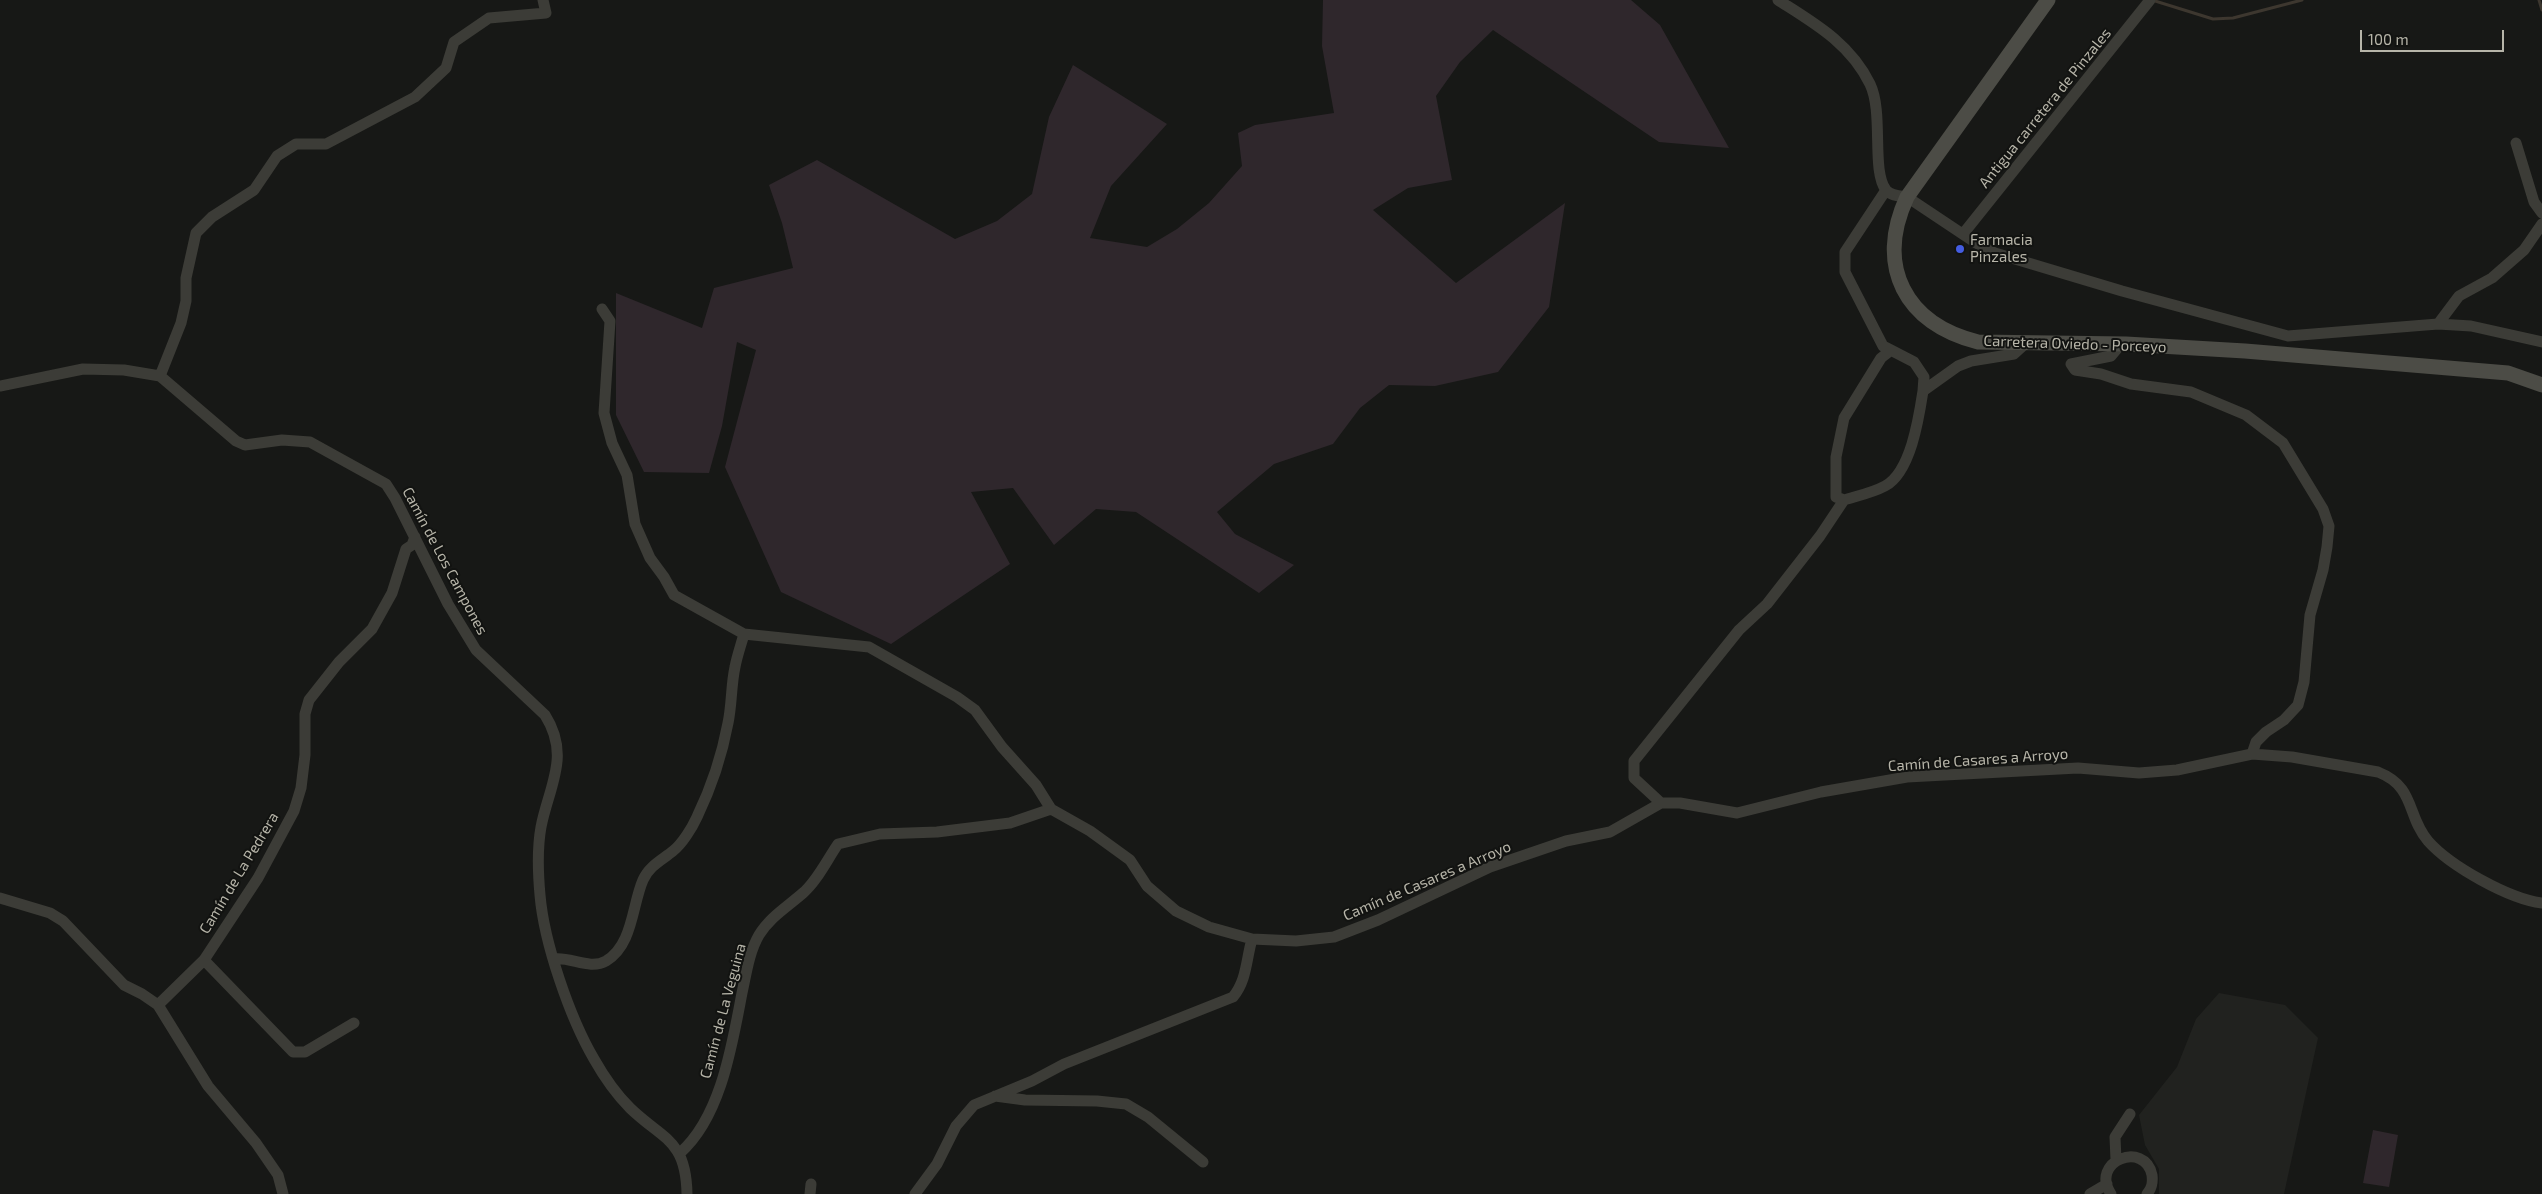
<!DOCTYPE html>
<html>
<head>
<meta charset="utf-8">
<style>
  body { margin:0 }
  #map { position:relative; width:2542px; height:1194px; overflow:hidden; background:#171816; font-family:"Exo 2",sans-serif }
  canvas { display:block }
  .scale { position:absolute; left:2360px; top:30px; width:144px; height:22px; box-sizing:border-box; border:2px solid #b7b5a9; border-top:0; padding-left:6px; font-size:15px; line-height:18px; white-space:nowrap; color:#b7b5a9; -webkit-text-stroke:4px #121311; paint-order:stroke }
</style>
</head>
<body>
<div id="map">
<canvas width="2542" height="1194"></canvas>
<div class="scale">100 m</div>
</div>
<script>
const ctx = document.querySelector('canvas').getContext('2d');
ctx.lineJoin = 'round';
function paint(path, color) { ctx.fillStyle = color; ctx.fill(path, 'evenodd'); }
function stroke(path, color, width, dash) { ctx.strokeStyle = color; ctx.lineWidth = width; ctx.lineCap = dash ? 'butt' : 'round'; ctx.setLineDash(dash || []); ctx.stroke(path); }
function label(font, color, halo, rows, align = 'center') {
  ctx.font = font + ' "Exo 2",sans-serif'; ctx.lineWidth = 4; ctx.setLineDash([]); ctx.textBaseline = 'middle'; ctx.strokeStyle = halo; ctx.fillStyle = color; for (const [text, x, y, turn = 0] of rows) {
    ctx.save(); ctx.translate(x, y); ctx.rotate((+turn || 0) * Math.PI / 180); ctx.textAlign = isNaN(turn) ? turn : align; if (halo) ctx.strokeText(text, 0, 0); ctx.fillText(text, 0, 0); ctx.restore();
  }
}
paint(new Path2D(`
  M 2219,993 L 2285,1005 L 2318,1038 L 2284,1194 L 2159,1194 L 2159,1169 L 2145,1145 L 2139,1115 L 2177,1067 L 2196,1019 Z`), '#21221f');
paint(new Path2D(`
  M 1323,0 L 1631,0 L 1660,25 L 1729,148 L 1659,142 L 1493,30 L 1460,62 L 1436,96 L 1452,180 L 1408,188 L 1373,210 L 1456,283 L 1565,203 L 1549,307 L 1498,372 L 1435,386 L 1389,385 L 1360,408 L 1333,444 L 1274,464 L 1217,512 L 1235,534 L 1294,565 L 1259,593 L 1136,512 L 1096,509 L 1054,545 L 1013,488 L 971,492 L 1010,564 L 891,644 L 781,592 L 725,467 L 756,350 L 737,342 L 722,426 L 709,473 L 644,472 L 616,415 L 616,293 L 702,328 L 714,288 L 793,268 L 782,223 L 769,185 L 817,160 L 955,239 L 997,221 L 1032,194 L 1049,117 L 1073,65 L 1167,124 L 1111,186 L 1090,238 L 1147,247 L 1177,229 L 1209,203 L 1242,166 L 1238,133 L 1255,125 L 1334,113 L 1322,46 Z
  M 2373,1130 L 2398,1135 L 2389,1187 L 2363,1183 Z`), '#2f272c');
stroke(new Path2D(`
  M 2152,0 L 2213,19 L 2233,18 L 2302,0
  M 2539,0 L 2542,10`), '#3d372f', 3);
stroke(new Path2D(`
  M 1778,0 C 1814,23 1850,43 1870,84 C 1884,113 1871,171 1886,190 C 1891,196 1900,196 1907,197 L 1976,243 L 1995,253 L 2122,291 L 2288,336 L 2438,324 L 2471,326 L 2542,342
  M 2516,143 L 2534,202 L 2542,213
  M 1886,190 L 1845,252 L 1845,272 L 1883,346 L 1914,362 L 1924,377 L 1923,391 L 1958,366 L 1971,361 L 2014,354 L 2025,344
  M 1963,234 L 2150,0
  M 602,309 L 610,321 L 604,413 L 612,443 L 627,475 L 635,524 L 650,558 L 664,577 L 674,595 L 744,634 L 869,647 L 957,697 L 975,710 L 1002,747 L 1036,785 L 1051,809 L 1090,831 L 1130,860 L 1147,886 L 1176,911 L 1209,927 L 1252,939 L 1296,941 L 1334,937 L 1378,920 L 1490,867 L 1566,841 L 1610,832 L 1661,803 L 1680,803 L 1737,813 L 1821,792 L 1907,777 L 2078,768 L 2139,773 L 2177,770 L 2252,754 L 2292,757 L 2378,772 C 2416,787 2406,815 2428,841 C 2450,866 2509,899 2542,903
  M 2438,324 L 2459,296 L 2492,278 L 2524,250 L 2542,224
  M 2121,344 L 2111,356 L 2071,364 L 2075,370 L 2101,374 L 2131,384 L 2191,392 L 2246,415 L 2283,443 L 2323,509 L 2329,526 L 2327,547 L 2323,570 L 2310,615 L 2304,682 L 2298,705 L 2284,720 L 2266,732 L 2256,742 L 2252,754
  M 1890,351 L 1881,358 L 1844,418 L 1836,457 L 1836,497 L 1844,500 C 1857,496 1872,493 1885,486 C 1911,472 1919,417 1923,391
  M 160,376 L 236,441 L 245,445 L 282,440 L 310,442 L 386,484 L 395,498 L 448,604 L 476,650 L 545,715 C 571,756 549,786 541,827 C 537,849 538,873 540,895 C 544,943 570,1018 594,1059 C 603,1075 617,1095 630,1108 C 663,1140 686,1139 687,1194
  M 160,376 L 181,323 L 186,301 L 186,278 L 196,233 L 212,217 L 254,190 L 277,156 L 296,144 L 326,144 L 415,97 L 446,68 L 454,42 L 489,18 L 546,13 L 543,0
  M 0,386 L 83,369 L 124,370 L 160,376
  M 1661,803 L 1634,778 L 1634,761 L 1739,630 L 1767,604 L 1820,536 L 1844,500
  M 0,898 L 50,913 L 63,921 L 124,985 L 142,994 L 158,1005 L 208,1086 L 256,1143 L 278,1175 L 283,1194
  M 555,959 C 571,957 590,970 606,961 C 633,945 632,905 643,880 C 649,866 662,860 673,851 C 682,844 692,828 697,817 C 711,788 722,755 728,723 C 732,704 731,685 735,667 C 737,656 741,645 744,634
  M 204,960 L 293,1052 L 305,1052 L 354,1023
  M 158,1005 L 204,960 L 258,878 L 294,811 L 301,788 L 305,755 L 305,714 L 309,700 L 339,662 L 372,629 L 392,593 L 406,549 L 412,545 L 415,537
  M 995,1096 L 1025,1100 L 1097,1101 L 1126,1104 L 1148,1117 L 1203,1162
  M 680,1153 C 721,1117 732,1045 742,993 C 746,975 749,952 759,935 C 770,917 787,907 803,893 C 817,881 827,860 838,844 L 880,834 L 937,832 L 1010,823 L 1051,809
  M 2116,1160 L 2115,1137 L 2130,1114
  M 810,1194 L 811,1184
  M 915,1194 L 937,1164 L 956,1126 L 974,1105 L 1032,1081 L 1064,1064 L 1233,997 C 1247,980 1246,960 1252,939
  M 2090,1194 L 2107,1184
  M 2111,1194 C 2089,1161 2145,1140 2152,1175 C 2153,1183 2152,1188 2147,1194`), '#3c3c37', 11);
stroke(new Path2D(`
  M 2048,0 L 1907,197 C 1875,266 1905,324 1978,342 L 2126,344 L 2245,351 L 2508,373 L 2542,385`), '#4c4c46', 15);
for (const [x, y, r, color] of [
  [1960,249,5,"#445de2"]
]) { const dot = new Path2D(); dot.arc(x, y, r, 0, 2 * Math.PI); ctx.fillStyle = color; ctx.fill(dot); stroke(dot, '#121311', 2); }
label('15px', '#b7b5a9', '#121311', [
  ["Antigua carretera de Pinzales",2045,108,-51],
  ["Carretera Oviedo - Porceyo",2075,344,2],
  ["Camín de Los Campones",445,561,62],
  ["Camín de Casares a Arroyo",1978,760,-4],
  ["Camín de La Pedrera",239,873,-59],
  ["Camín de Casares a Arroyo",1427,881,-23],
  ["Camín de La Veguina",723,1011,-75]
]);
label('15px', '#b7b5a9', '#121311', [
  ["Farmacia",1970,240],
  ["Pinzales",1970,257]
], 'left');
</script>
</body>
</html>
